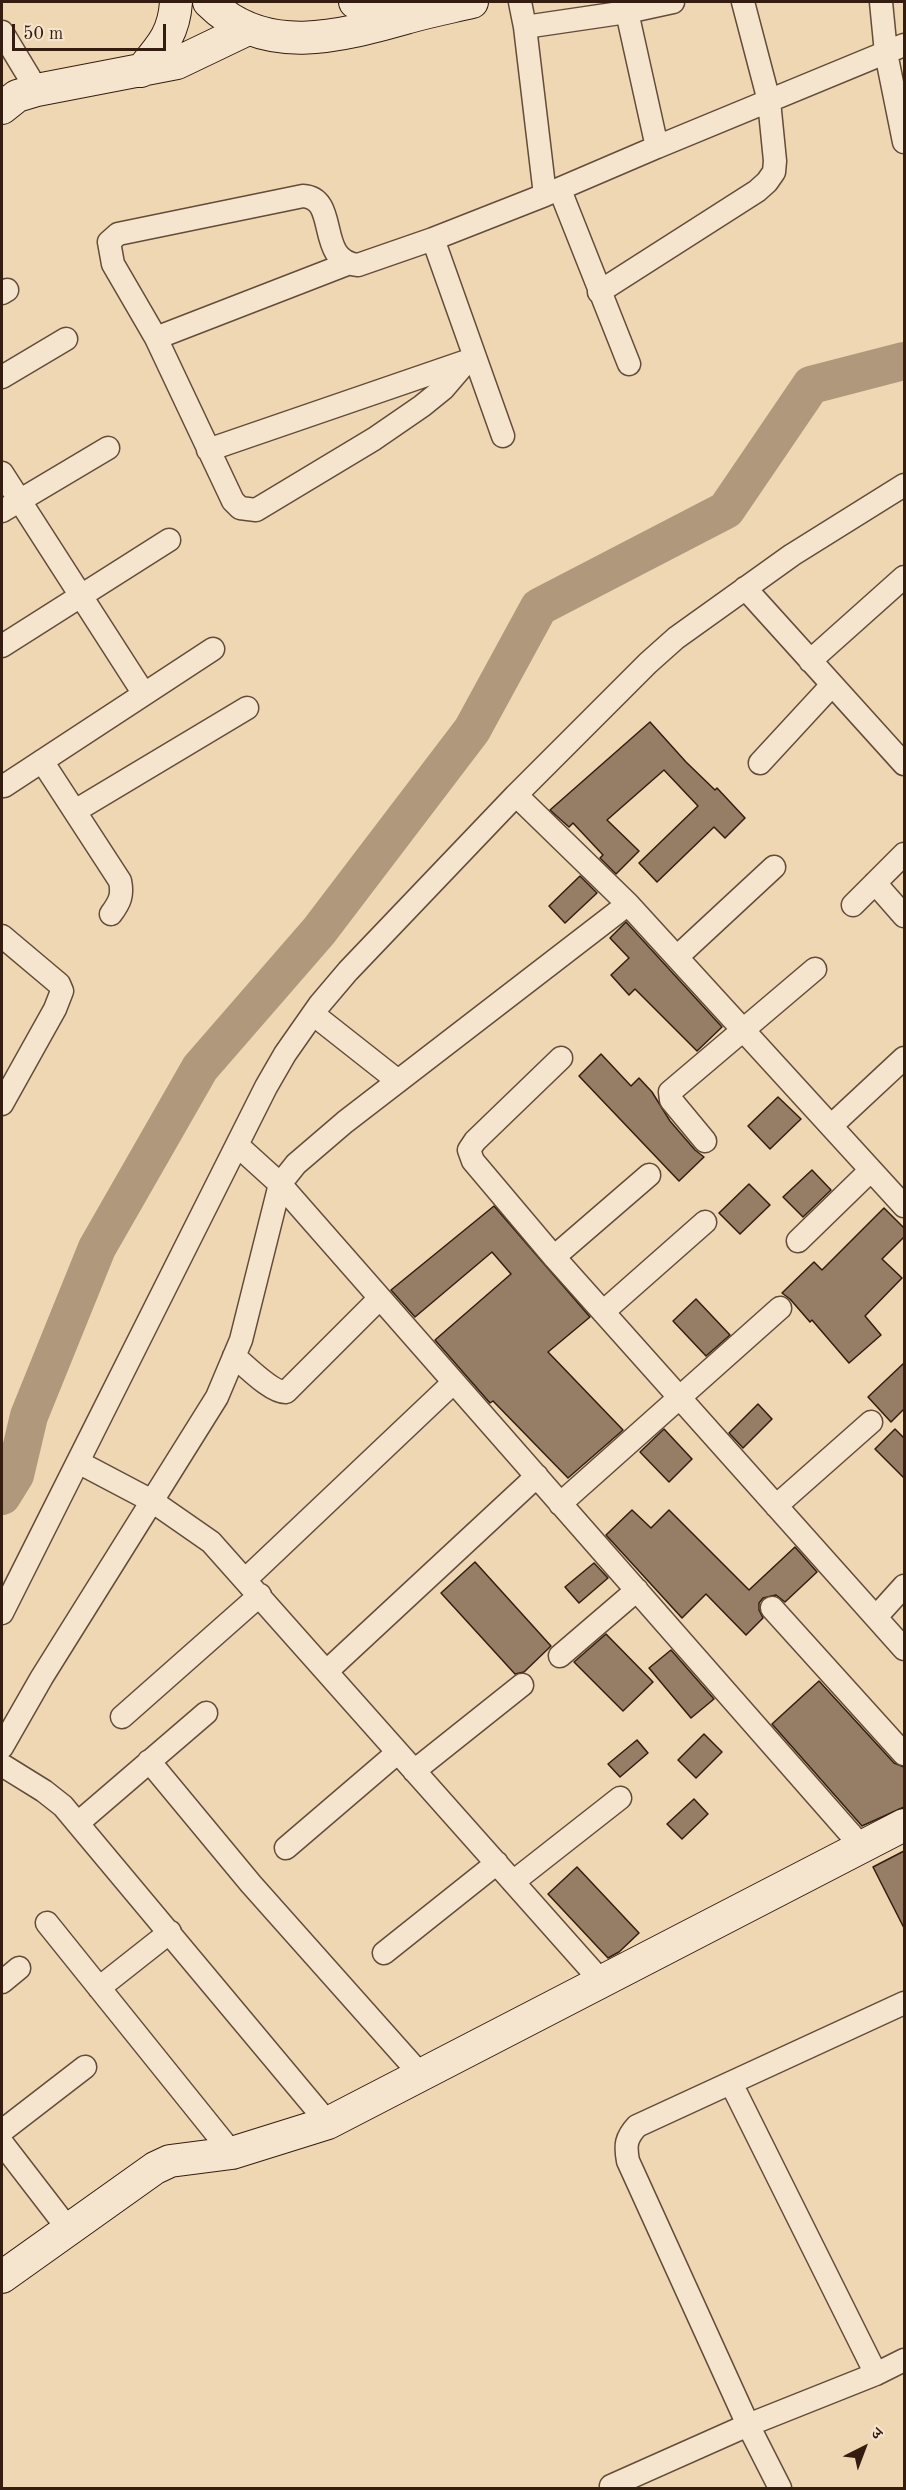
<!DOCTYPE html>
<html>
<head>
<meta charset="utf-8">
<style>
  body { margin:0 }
  #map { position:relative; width:906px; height:2490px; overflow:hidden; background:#efd7b3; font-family:"Old Standard TT","Noto Serif Devanagari",serif }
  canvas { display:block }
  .frame { position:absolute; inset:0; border:3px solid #341d10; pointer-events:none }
  .north { position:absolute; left:834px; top:2418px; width:60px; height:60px; -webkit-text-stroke:4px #f5e5ce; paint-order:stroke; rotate:42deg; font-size:16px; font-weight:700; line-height:24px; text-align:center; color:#341d10 }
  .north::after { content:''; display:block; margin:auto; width:21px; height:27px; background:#341d10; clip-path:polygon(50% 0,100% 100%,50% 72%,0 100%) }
  .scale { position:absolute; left:12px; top:24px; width:154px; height:27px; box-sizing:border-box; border:3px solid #341d10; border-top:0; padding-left:8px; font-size:18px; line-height:21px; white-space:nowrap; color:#341d10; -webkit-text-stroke:4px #f5e5ce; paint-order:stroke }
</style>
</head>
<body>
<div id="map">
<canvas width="906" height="2490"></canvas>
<div class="frame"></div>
<div class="north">उ</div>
<div class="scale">50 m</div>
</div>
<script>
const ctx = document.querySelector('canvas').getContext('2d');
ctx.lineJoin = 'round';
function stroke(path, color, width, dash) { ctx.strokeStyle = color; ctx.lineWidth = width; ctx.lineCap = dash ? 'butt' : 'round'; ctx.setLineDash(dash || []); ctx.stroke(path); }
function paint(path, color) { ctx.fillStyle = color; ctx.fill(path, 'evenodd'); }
stroke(new Path2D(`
  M 2,1496 L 15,1475 L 29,1416 L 97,1248 L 200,1068 L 319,931 L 472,730 L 539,607 L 726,510 L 811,385 L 904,361`), '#af987c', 38);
const building = new Path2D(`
  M 650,722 L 686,762 L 715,790 L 717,788 L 745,818 L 725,838 L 714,827 L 657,882 L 639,863 L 698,806 L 664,770 L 607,820 L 639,851 L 616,874 L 600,858 L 603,855 L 573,823 L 569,827 L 550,810 Z
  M 580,876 L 597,893 L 565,923 L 549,906 Z
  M 626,922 L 722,1027 L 697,1051 L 635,989 L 629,995 L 611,975 L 629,958 L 610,938 Z
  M 601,1054 L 631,1086 L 639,1078 L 652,1092 L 670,1121 L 695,1150 L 704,1157 L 679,1181 L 579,1076 Z
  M 778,1097 L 801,1119 L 770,1149 L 748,1126 Z
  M 812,1170 L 831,1190 L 803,1217 L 783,1197 Z
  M 749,1184 L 770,1205 L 740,1234 L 719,1213 Z
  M 494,1206 L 590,1317 L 548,1352 L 623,1430 L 568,1478 L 493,1401 L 490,1403 L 435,1340 L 511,1274 L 492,1252 L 415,1317 L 391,1290 Z
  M 884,1208 L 904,1228 L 904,1237 L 882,1259 L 902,1278 L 865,1316 L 881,1335 L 849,1363 L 812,1320 L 810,1322 L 790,1299 L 782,1293 L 814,1262 L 822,1270 Z
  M 696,1299 L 730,1335 L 706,1356 L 673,1321 Z
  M 904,1363 L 904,1409 L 891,1422 L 868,1397 Z
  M 758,1404 L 772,1419 L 743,1448 L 729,1433 Z
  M 664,1429 L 692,1459 L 669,1482 L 640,1452 Z
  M 895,1429 L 904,1438 L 904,1478 L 875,1449 Z
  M 632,1510 L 651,1528 L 669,1510 L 749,1590 L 795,1547 L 817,1572 L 785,1602 L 776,1595 L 763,1598 L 759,1603 L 759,1610 L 763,1618 L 746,1635 L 706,1594 L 682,1618 L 606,1535 Z
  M 475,1562 L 551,1646 L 524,1672 L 515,1674 L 441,1593 Z
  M 594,1563 L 608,1578 L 579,1603 L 565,1587 Z
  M 606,1634 L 653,1682 L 623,1711 L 574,1662 Z
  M 671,1650 L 714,1699 L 691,1718 L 649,1668 Z
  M 819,1681 L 894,1763 L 904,1767 L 904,1807 L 862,1826 L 772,1724 Z
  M 704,1734 L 722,1752 L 696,1778 L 678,1760 Z
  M 637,1740 L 648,1753 L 620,1777 L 608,1764 Z
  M 694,1799 L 708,1814 L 682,1839 L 667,1824 Z
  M 904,1851 L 904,1928 L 873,1867 Z
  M 577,1867 L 639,1933 L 619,1952 L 608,1958 L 548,1894 Z`);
paint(building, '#957e65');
stroke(building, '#341d10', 1.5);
const street = new Path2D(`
  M 520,2 L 525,27 L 627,12 L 673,2
  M 881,2 L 886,53 L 904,142
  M 627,12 L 657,147 L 904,45
  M 525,27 L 545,195 L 657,147
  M 2,32 L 37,90
  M 560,190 L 629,364
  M 433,239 L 358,265 C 315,261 340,198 303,196 L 118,234 L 109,242 L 113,264 L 156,338 L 233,501 L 240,508 L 256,510 L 374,439 L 422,406 L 443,389 L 467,361
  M 599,292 L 757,191 L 767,182 L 774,172 L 775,161 L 769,101 L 743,2
  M 2,293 L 7,290
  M 156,338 L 347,264
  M 2,377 L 66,339
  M 503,436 L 433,239 L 545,195
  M 208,450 L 467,361
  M 2,473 L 144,694
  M 2,511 L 108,448
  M 745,588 L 904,764
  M 2,646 L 169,540
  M 810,661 L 904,577
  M 42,761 L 120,881 C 123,895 120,902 111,914
  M 760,763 L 832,685
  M 4,786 L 213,649
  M 516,795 L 628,904 L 904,1206
  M 75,811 L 247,708
  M 875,883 L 904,916
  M 853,905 L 904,854
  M 2,936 L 59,984 L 62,991 L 55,1009 L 2,1104
  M 677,957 L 774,867
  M 313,1014 L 398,1081
  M 561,1058 L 475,1141 L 469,1150 L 473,1161 L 554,1257 L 904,1649
  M 831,1126 L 904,1058
  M 705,1141 L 671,1100 L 670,1092 L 815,969
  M 237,1145 L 280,1184 L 862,1847
  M 798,1241 L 871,1170
  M 554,1257 L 649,1175
  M 603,1312 L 705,1222
  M 234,1356 C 246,1366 272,1393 286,1392 L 380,1298
  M 78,1462 L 152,1501 L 211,1542 L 602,1982
  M 560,1504 L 780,1308
  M 776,1506 L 871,1422
  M 246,1579 L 454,1382
  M 772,1608 L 904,1754
  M 2,1613 L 266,1087 L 285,1054 L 320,1004 L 348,971 L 516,795 L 648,663 L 676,638 L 792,555 L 904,485
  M 876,1617 L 904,1586
  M 560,1656 L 637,1590
  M 327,1671 L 537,1476
  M 122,1717 L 260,1595
  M 2,1747 L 42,1677 L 217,1397 L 241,1340 L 280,1184 L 296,1164 L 345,1122 L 628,904
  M 149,1761 L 251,1884 L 421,2075
  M 2,1765 L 44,1791 L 63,1806 L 328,2123
  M 414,1771 L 522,1685
  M 78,1823 L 206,1713
  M 286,1848 L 397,1753
  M 513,1882 L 620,1798
  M 47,1923 L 232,2153
  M 384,1953 L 497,1863
  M 2,1982 L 19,1968
  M 99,1988 L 170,1932
  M 731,2083 L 876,2374
  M 2,2131 L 85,2067
  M 2,2143 L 69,2230
  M 613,2488 L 611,2486 L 748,2425 L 876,2374 L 904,2360
  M 780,2488 L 748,2425 L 628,2161 C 625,2145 626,2138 637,2126 L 904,2003`);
const secondary = new Path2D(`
  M 209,2 C 265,58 341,36 409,17 C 430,11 451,7 472,2
  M 355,2 L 410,15
  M 141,71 C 161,47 174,34 176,2
  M 2,108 L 17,96 L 37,90 L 177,63 L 248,29
  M 2,2277 L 155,2168 L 170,2161 L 232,2153 L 328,2123 L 904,1825`);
stroke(street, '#634c39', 25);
stroke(secondary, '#341d10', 34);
stroke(street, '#f5e5ce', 22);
stroke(secondary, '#f5e5ce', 32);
</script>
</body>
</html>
